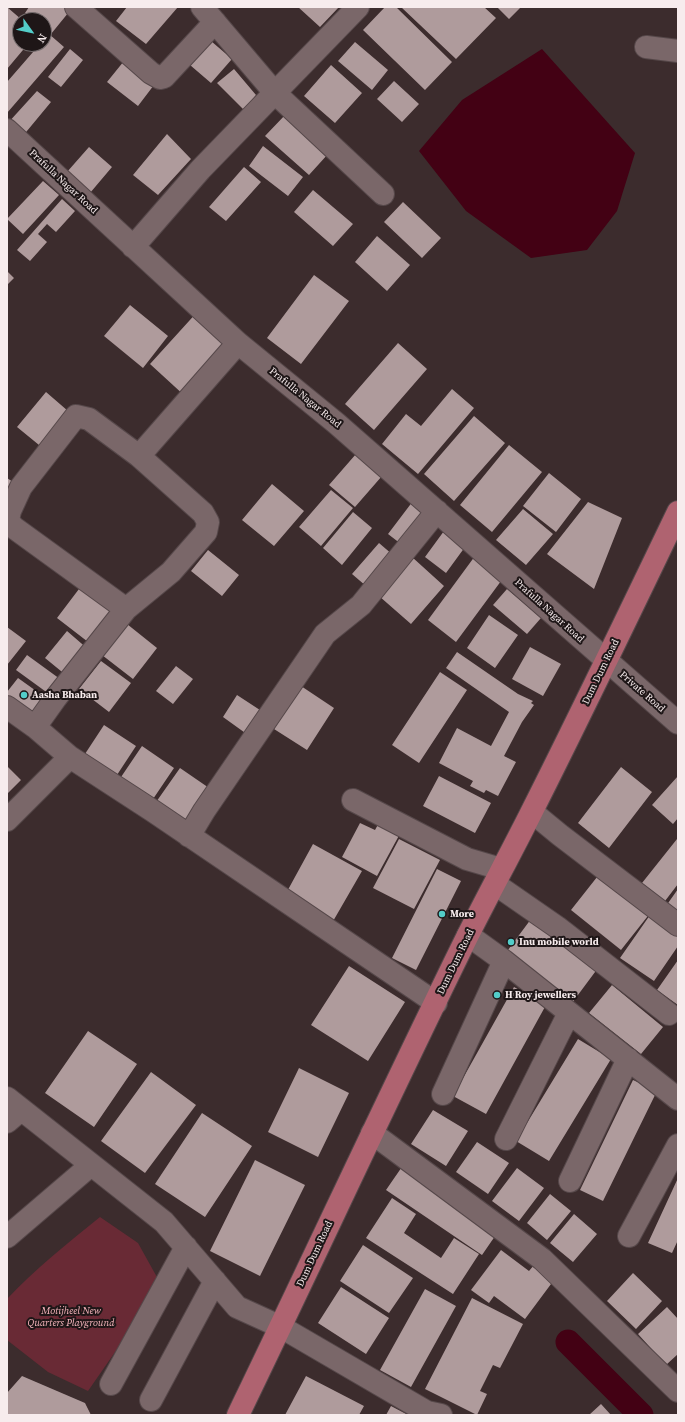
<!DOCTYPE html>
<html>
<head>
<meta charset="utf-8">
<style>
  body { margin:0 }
  #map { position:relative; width:685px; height:1422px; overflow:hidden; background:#3c2c2d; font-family:"Source Serif 4",serif }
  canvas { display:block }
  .frame { position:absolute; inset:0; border:8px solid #f7eced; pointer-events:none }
  .north { position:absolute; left:12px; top:12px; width:40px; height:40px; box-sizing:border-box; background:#1e1617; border:1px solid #756c6d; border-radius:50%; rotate:123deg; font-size:11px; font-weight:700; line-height:16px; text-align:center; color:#f7eced }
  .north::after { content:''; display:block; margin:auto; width:14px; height:18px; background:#53cdc9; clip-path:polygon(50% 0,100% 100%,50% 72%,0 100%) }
</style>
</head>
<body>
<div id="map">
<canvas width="685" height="1422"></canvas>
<div class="frame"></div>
<div class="north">N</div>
</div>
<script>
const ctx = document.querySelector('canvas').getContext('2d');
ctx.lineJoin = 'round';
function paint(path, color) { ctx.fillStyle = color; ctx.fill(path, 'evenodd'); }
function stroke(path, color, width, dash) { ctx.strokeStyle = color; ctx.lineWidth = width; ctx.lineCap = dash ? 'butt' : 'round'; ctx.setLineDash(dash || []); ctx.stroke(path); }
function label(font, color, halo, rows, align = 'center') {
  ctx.font = font + ' "Source Serif 4",serif'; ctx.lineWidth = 4; ctx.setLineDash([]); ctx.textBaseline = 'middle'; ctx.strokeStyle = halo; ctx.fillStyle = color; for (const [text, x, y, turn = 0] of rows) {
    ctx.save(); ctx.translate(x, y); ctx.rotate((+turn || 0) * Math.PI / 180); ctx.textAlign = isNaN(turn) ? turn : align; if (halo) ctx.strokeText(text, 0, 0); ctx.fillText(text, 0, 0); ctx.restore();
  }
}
paint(new Path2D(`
  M 100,1217 L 138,1243 L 158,1279 L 122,1342 L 88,1391 L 48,1372 L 7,1340 L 7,1299 C 35,1269 68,1243 100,1217 Z`), '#692a35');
paint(new Path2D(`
  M 542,49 L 635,153 L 617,211 L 587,250 L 531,258 L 466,211 L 419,151 L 462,100 Z`), '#430114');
stroke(new Path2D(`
  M 568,1342 L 641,1415`), '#430114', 25);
paint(new Path2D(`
  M 7,7 L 22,20 L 20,20 L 20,44 L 28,44 L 7,69 Z
  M 29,7 L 73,7 L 51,34 L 44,28 L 44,20 L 34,20 L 25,13 Z
  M 127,7 L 178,7 L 146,44 L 116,21 Z
  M 298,7 L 339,7 L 320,27 Z
  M 385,7 L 396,7 L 452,62 L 425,90 L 363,30 Z
  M 401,7 L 484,7 L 496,18 L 456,59 Z
  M 497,7 L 521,7 L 509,19 Z
  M 49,34 L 64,47 L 7,113 L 7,82 L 40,44 L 44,44 L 44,39 Z
  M 211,41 L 232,59 L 211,83 L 190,65 Z
  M 355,42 L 388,70 L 372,90 L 338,61 Z
  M 70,49 L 83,60 L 61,87 L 48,77 Z
  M 124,61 L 154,85 L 138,106 L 107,82 Z
  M 331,65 L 362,93 L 335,123 L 304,96 Z
  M 234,69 L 256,95 L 244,110 L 217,83 Z
  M 394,81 L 419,104 L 402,122 L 377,99 Z
  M 37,91 L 51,102 L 22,137 L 7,124 Z
  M 286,114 L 328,154 L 309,175 L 265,136 Z
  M 167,134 L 191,159 L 158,195 L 133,175 Z
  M 263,146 L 303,177 L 288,196 L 249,166 Z
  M 89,147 L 112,167 L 90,193 L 67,172 Z
  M 244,167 L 261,182 L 226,221 L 209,207 Z
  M 43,181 L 59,195 L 23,234 L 7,219 Z
  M 313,190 L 353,224 L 333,246 L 294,212 Z
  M 62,199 L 75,211 L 56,232 L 47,224 L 38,234 L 47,242 L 30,261 L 17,250 Z
  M 403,202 L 441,238 L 422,258 L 384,222 Z
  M 377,236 L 410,265 L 387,291 L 355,262 Z
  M 7,271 L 14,278 L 7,285 Z
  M 314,275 L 349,301 L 301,364 L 267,338 Z
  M 130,305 L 168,336 L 143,368 L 104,336 Z
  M 199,310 L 235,344 L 186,397 L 150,364 Z
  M 398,343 L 427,369 L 374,430 L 345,404 Z
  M 452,389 L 474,408 L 418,474 L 382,444 L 406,414 L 421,426 Z
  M 46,392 L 68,411 L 39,445 L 17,427 Z
  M 474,416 L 505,443 L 454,501 L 424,474 Z
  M 509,445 L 542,472 L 492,532 L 460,505 Z
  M 356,454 L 382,476 L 355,507 L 329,485 Z
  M 549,473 L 581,499 L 556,532 L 523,506 Z
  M 7,478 L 13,482 L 7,490 Z
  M 272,484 L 304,511 L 274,546 L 242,520 Z
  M 331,490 L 353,508 L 321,546 L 299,527 Z
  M 413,501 L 426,511 L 401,544 L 388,534 Z
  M 588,502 L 622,518 L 594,589 L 547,554 Z
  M 523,509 L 553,534 L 526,565 L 496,540 Z
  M 353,512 L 372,528 L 342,565 L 323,548 Z
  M 444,531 L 465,547 L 446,573 L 425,557 Z
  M 379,543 L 393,555 L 366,586 L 352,574 Z
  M 208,550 L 239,575 L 222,596 L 191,571 Z
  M 475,556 L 504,577 L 456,642 L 428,620 Z
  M 412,557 L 444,586 L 411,624 L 379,596 Z
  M 82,585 L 117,611 L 92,645 L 57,618 Z
  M 507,589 L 541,618 L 527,634 L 493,605 Z
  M 489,615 L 518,635 L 495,668 L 467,648 Z
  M 127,624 L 157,648 L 133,679 L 102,655 Z
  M 7,627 L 26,641 L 7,665 Z
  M 67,631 L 89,650 L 67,676 L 45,658 Z
  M 530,647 L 561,664 L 543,696 L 512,679 Z
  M 457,652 L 518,694 L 533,701 L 531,703 L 534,705 L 522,722 L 504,756 L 516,762 L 498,796 L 486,790 L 484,793 L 470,786 L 473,781 L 439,763 L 457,728 L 491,746 L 509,712 L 446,668 Z
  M 27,655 L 60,679 L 49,694 L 16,670 Z
  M 101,661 L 131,683 L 109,712 L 79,689 Z
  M 176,666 L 193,679 L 173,704 L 156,691 Z
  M 440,672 L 467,690 L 419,763 L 392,745 Z
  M 18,678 L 46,698 L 31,717 L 7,699 L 7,692 Z
  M 301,686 L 334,708 L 307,750 L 274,729 Z
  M 237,695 L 263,712 L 248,735 L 223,717 Z
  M 104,725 L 136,746 L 115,778 L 83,757 Z
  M 142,746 L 174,768 L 151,802 L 119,780 Z
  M 7,766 L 21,780 L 7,794 Z
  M 621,767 L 652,792 L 609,848 L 578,823 Z
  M 180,768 L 212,790 L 186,827 L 154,805 Z
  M 439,776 L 491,803 L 475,833 L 423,806 Z
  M 678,776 L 678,818 L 673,824 L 652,805 Z
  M 381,819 L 402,830 L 377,876 L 342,857 L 360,823 L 375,830 Z
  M 399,839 L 440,860 L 414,909 L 373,888 Z
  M 677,839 L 678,840 L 678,884 L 665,901 L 642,883 Z
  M 313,844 L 362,871 L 332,923 L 284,897 Z
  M 437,869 L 461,881 L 416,970 L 392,958 Z
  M 601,872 L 651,912 L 621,950 L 571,910 Z
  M 678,889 L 678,915 L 666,906 Z
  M 650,915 L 678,934 L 678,946 L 654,981 L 620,958 Z
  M 531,919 L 598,968 L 572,1003 L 505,954 Z
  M 678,960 L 678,1005 L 657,990 Z
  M 349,966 L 405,1002 L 368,1061 L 311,1025 Z
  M 612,985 L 663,1027 L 641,1054 L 589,1013 Z
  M 514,987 L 546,1005 L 486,1114 L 453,1096 Z
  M 88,1031 L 137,1064 L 94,1127 L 45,1093 Z
  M 578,1039 L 611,1059 L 549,1161 L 516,1141 Z
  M 299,1068 L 349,1093 L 318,1157 L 268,1132 Z
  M 151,1072 L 196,1105 L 145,1173 L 101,1141 Z
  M 633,1080 L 657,1091 L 603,1201 L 580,1190 Z
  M 433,1110 L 468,1131 L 446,1166 L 411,1144 Z
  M 202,1113 L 252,1146 L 205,1217 L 155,1184 Z
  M 477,1142 L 509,1163 L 488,1194 L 456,1172 Z
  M 255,1160 L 305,1185 L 260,1276 L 210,1251 Z
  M 406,1161 L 502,1226 L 482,1255 L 386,1190 Z
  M 517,1168 L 544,1188 L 519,1221 L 492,1201 Z
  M 678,1178 L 678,1240 L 672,1253 L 648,1243 Z
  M 550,1194 L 571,1211 L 547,1240 L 527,1223 Z
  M 392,1198 L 416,1214 L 404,1233 L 441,1258 L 454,1238 L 479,1254 L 453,1294 L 366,1238 Z
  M 574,1214 L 597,1234 L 573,1262 L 550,1243 Z
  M 363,1245 L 413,1278 L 389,1313 L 340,1281 Z
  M 501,1250 L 529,1271 L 534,1265 L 554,1280 L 525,1319 L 494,1296 L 489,1303 L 471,1290 Z
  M 633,1273 L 662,1301 L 636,1329 L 607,1301 Z
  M 341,1287 L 389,1318 L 366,1354 L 318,1323 Z
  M 425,1289 L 456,1306 L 411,1387 L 380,1370 Z
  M 472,1298 L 523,1324 L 500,1368 L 493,1365 L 480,1391 L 487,1394 L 477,1415 L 425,1389 Z
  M 667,1307 L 678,1319 L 678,1354 L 666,1365 L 638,1334 Z
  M 22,1376 L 85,1403 L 91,1415 L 7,1415 L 7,1393 Z
  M 306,1376 L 364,1406 L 359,1415 L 285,1415 Z
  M 601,1404 L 611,1415 L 589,1415 Z
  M 391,1406 L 408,1415 L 386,1415 Z`), '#af9b9c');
const minor = new Path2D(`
  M 76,7 L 151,73 L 160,78 L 164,77 L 215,22
  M 202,7 L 275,93 L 383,194
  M 646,47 L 678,51
  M 7,130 L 238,343 L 336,423 L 678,723
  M 133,247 L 200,170 L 358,7
  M 126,609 L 13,527 L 8,520 L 10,511 L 21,487 L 76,416 L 89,419 L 139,456
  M 7,707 L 35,727 L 70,757 L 153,811 L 436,1003
  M 35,727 L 55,699 L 126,609 L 171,572 L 206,532 L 208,522 L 203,513 L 139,456 L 238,343
  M 353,800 L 467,859 L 501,869
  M 532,812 L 560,835 L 678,925
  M 7,820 L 70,757
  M 189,836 L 204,811 L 325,634 L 361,605 L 437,511
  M 495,884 L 557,927 L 669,1014
  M 468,935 L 504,961 L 678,1099
  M 443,1094 L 504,961
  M 7,1098 L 164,1222 L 237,1307 L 281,1327 L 427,1412 L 441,1415
  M 7,1122 L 21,1110
  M 372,1133 L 542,1259 L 678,1391
  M 506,1139 L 569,1013
  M 570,1181 L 628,1059
  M 629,1236 L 678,1145
  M 7,1237 L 91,1165
  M 111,1384 L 186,1247
  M 151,1400 L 215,1281`);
const major = new Path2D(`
  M 238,1415 C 315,1256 389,1095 467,937 C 488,895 511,853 532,811 C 582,712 630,612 678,512`);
stroke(minor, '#56484a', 24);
stroke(major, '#56484a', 24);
stroke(minor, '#7a6769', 22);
stroke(major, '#af6370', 22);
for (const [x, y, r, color] of [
  [24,695,4,"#53cdc9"],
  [442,914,4,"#53cdc9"],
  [511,942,4,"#53cdc9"],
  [497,995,4,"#53cdc9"]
]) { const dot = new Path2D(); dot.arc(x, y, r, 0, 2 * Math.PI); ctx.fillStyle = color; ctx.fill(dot); stroke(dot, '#1e1617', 1.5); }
label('10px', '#f7eced', '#1e1617', [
  ["Prafulla Nagar Road",63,182,43],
  ["Prafulla Nagar Road",305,398,39],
  ["Prafulla Nagar Road",549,611,42],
  ["Dum Dum Road",601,672,-64],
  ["Private Road",642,692,41],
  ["Dum Dum Road",456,962,-64],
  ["Dum Dum Road",315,1254,-65]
]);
label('bold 10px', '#f7eced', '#1e1617', [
  ["Aasha Bhaban",32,695],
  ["More",450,914],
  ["Inu mobile world",519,942],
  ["H Roy jewellers",505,995]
], 'left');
label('italic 10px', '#f7b6bd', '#1e1617', [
  ["Motijheel New",71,1311],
  ["Quarters Playground",71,1323]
]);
</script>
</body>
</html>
